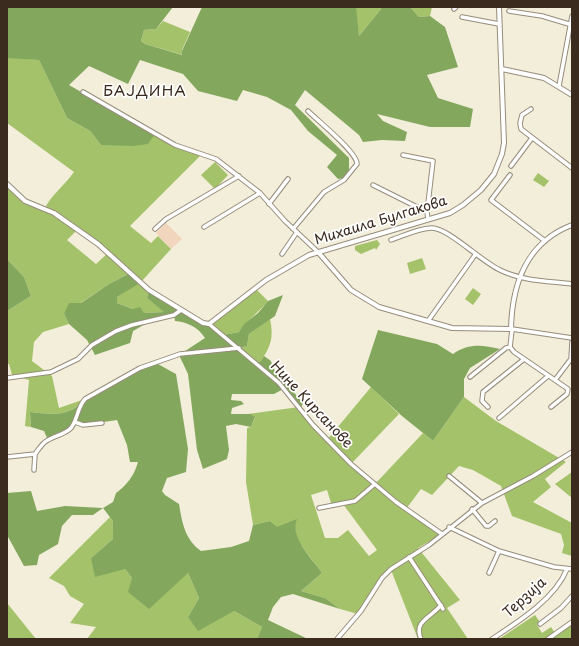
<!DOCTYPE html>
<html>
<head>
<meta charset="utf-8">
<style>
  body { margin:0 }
  #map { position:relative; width:579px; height:646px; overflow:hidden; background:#f3eeda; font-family:"Playpen Sans",sans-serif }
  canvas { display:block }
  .frame { position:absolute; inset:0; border:8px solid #3b2a1e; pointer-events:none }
</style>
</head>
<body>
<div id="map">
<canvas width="579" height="646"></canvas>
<div class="frame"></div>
</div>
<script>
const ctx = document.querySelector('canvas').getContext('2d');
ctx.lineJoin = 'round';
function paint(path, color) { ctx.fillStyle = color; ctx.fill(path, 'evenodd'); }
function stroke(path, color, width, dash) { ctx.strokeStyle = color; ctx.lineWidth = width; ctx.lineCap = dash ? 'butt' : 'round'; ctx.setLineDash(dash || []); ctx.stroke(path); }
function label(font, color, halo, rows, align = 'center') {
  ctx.font = font + ' "Playpen Sans",sans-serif'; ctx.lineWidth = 3.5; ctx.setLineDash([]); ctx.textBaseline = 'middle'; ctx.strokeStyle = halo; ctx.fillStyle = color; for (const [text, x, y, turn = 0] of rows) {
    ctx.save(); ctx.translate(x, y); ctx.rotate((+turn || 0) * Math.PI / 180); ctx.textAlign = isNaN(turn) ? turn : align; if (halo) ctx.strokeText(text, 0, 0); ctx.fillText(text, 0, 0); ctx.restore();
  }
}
paint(new Path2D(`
  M 166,223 L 182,239 L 171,249 L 156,233 Z`), '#f1d5bd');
paint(new Path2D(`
  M 355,7 L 380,7 L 381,9 L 359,36 Z
  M 410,7 L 432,7 L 430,16 L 419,17 Z
  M 163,21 L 190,32 L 182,50 L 183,55 L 145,44 L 141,41 L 144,30 L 156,29 Z
  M 7,57 L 39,60 L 67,118 L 90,131 L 101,145 L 155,134 L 176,145 L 201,155 L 130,226 L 151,243 L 158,236 L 171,249 L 140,283 L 149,290 L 147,298 L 165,312 L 144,313 L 117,303 L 117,297 L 126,291 L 130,273 L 109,284 L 64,314 L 69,324 L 43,332 L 34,342 L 32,361 L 52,376 L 59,408 L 85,399 C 69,418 51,414 30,412 L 31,427 L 25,426 L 29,380 L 12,375 L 9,364 L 7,364 L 7,311 L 31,296 L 24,277 L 7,259 L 7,185 L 25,201 L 44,210 C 50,196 65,185 74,172 L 7,123 ZM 77,230 L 108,253 L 96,264 L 67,240 Z
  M 215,162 L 228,175 L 215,189 L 201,175 Z
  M 538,173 L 549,181 L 544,187 L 533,180 Z
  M 377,240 L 380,244 L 376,250 L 375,248 L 361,254 L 355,250 L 355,246 Z
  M 422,258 L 426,269 L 410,274 L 407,263 Z
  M 255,288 L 268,301 C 259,312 247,320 239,332 L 223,335 L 209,324 Z
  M 473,288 L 481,294 L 473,305 L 465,299 Z
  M 270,319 C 274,337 271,347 260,362 L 256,362 L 239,348 L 247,346 L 249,334 Z
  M 371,387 L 399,414 L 351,464 L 375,484 L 423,433 L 433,441 L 464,397 L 496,421 L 566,462 L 545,479 L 551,487 L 533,502 L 572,523 L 572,556 L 562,553 L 564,545 L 561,534 L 512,516 L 501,486 L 473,470 L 459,466 L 432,495 L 421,489 L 406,509 L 442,534 L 418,548 L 460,600 L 447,608 L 468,639 L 418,639 L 391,570 L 378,585 L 358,614 L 340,609 L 325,598 L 301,591 L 322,573 L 295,537 L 294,525 L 277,528 L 270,521 L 253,525 L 246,482 L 247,428 L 251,427 L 255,418 L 248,414 L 299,407 L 327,440 ZM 327,490 L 332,506 L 343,504 L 377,550 L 369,556 L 348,530 L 338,538 L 325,538 L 311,495 Z
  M 572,472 L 572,498 L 555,484 Z
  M 110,517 L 113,521 L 113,539 L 91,558 L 125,569 L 132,578 L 188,573 L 199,598 L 188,617 L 234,611 L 262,627 L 257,639 L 87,639 L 96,627 L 70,623 L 84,604 L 70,596 L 64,586 L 49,578 Z
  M 7,603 L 36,639 L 7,638 Z
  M 535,615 L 540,622 L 537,625 L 542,633 L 551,627 L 555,633 L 572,622 L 572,639 L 499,639 Z`), '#a4c269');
paint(new Path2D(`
  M 7,7 L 173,7 L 156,29 L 144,30 L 141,41 L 145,44 L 182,55 L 182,51 L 202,7 L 356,7 L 359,36 L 381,9 L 380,7 L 410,7 L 419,17 L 430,16 L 445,27 L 458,67 L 427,75 L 438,98 L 473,109 L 470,127 L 430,127 L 377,114 L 383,121 L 407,132 L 405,141 L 382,140 L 363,142 L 359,135 L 305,90 L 295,105 L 349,158 L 349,170 L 344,178 L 338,179 L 327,167 L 337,155 L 308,131 L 291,110 L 267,97 L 243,90 L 237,101 L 198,91 L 183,74 L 140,60 L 128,84 L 89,66 L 69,85 L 155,134 L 148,144 L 133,146 L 101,145 L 90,131 L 67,118 L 39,60 L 7,58 Z
  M 7,259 L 24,277 L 31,296 L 7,311 Z
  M 130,273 L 140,283 L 117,297 L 117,303 L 133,309 L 140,307 L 144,313 L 164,312 L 147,298 L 149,290 L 223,335 L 239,332 L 244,324 L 258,313 L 268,301 L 283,295 L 275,316 L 249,334 L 247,346 L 239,348 L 256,362 L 260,362 L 264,356 L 271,361 L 273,368 L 303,403 L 301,408 L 308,417 L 285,388 L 274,394 L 232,394 L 231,400 L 241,401 L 244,404 L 232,408 L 231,414 L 250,414 L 255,417 L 251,427 L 236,424 L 226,426 L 229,450 L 227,459 L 203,469 L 197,450 L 188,374 L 179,355 L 205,338 C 198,327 187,322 175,321 L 174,315 L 156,318 L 133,331 L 130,343 L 95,355 L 87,340 L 69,324 L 64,314 L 69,303 L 81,303 L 109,284 Z
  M 378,330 L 437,344 L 453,354 C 469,343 482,345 500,349 L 470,368 L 464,379 L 464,397 L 433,441 L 402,416 L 362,379 Z
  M 156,363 L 176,374 L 188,449 L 186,472 L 167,478 L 162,491 L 165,495 L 179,504 C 182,522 185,540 201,551 L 231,547 L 249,541 L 253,525 L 270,521 L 277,527 L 297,519 C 289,537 312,558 322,573 L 301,591 L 325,598 L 340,609 L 293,594 L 281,597 L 273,607 L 268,620 L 308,639 L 257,639 L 262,627 L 234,611 L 198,631 L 188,617 L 199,598 L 188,573 L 149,609 L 128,592 L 132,578 L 125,569 L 95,577 L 91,558 L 113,539 L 113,521 L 103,508 L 93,515 L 72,515 L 62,526 L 58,544 L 39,555 L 37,565 L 24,566 L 7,535 L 7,493 L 31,491 L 37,511 L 65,506 L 103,508 L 113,502 L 116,493 C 127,485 134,476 138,462 L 130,462 L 127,445 L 117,420 L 83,425 L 75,422 L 70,429 L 48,440 L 44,431 L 31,427 L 30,412 C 51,414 69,418 85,399 L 140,368 Z`), '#83a85d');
const minor = new Path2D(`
  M 454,9 L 456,7
  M 509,11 L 542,16 L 572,25
  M 462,17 L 499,24
  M 559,86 L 572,16
  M 83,92 L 175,145 L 216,159 L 260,193 L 285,221 L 318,252
  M 531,109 L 522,115 L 520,123 L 521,129 L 572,168
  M 403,155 L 433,161 L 427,212 L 428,219
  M 511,166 L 532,138
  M 510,175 L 491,200 L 545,241
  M 373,185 L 427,212
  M 269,204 L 288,179
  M 204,227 L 260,193
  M 155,229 L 166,219 L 239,176
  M 293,229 L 324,192 L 344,180 L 357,164 C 357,152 318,121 308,111
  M 391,240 C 403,236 419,228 432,228 C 448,228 482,262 500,270 C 522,281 548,281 572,284
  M 282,254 L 297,232
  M 428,321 L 475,255
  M 209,324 L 279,383 L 313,425 L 351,464 L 396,502 L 442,534
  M 512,329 L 572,338
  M 512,330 L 510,347 L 514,352 L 568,389 L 567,394 L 551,407
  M 571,359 L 572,342
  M 470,377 L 506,348 L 510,347
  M 7,378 L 51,372 L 78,359 L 92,345 L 116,331 L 132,325 L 174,315 L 181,310
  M 555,380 L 571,359
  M 488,407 L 482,401 L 483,392 L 523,360
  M 499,418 L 548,376
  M 75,422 L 83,425 L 102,423
  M 7,457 L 35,454 C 39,449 42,443 48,440 C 56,435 64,435 71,428 C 78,419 77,408 85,399 L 140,368 L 180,354 L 239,348
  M 34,470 L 35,454
  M 449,476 L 482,503
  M 319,508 L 355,501 L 375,484
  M 472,509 L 486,526 L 489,526 L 495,521
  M 449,527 L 499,551 L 554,567 L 572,569
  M 409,557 L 443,609
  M 489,573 L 499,551
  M 540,624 L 561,608 L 572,596
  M 337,639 L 361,611 L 382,578 L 391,569 L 429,545 L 482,503 L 533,476 L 572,452
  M 421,639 C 413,621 431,618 441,605
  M 492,639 C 518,622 555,599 567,569
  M 548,639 L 572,622`);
const tertiary = new Path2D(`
  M 502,69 L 544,78 L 572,95
  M 7,184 L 25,201 L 54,213 L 98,244 L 149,290 L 203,323 L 209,324 L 266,280 L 309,255 L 450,213 L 463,205 L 481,190 L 494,174 L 502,154 L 504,143 L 499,7
  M 318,252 L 351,290 L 379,307 L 452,328 L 511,329 C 512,284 527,242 572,225`);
stroke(minor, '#978c7c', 5.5);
stroke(tertiary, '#978c7c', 6);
stroke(minor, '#fff', 3.5);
stroke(tertiary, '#fff', 4);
label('14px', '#3b2a1e', '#fff', [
  ["Михаила Булгакова",381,221,-17],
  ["Нине Кирсанове",311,405,47],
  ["Терзија",525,598,-42]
]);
ctx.letterSpacing = '1px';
label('15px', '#3b2a1e', '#fff', [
  ["БАЈДИНА",145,92]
]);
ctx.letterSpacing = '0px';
</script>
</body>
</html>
